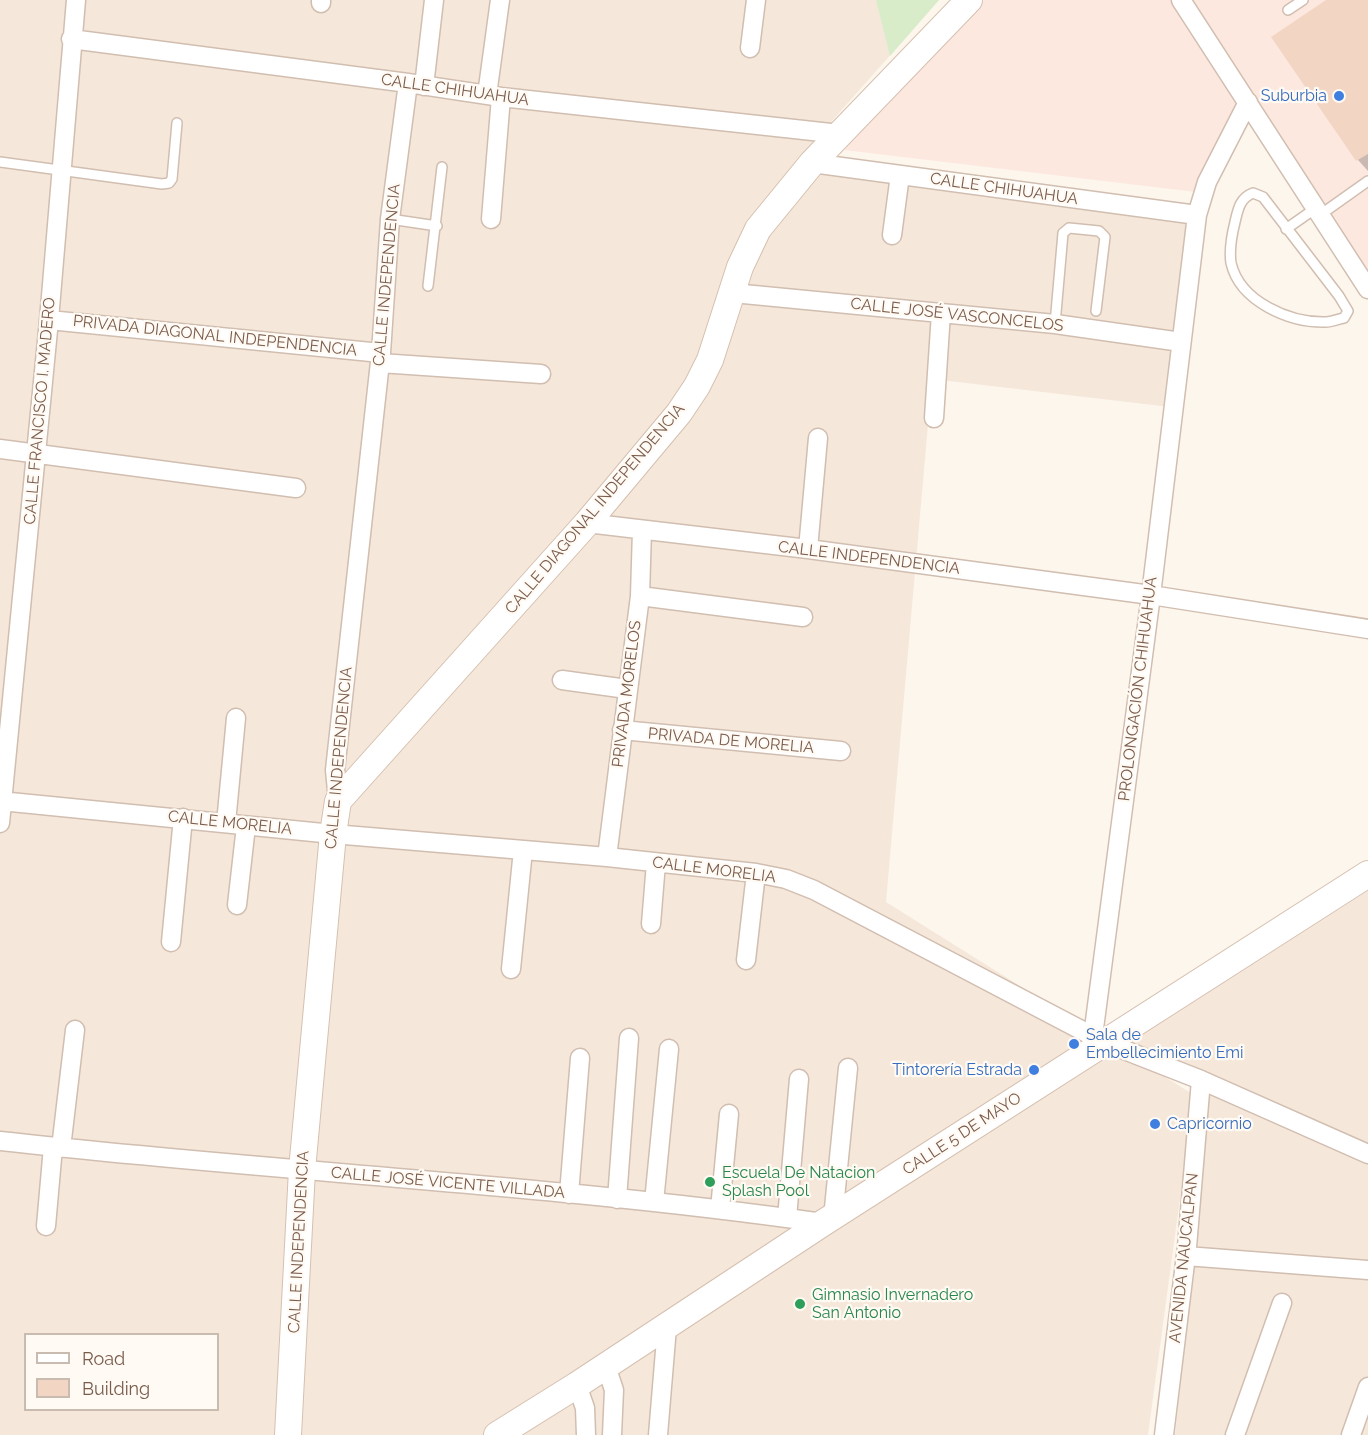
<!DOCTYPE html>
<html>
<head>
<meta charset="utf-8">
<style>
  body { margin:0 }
  #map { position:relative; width:1368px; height:1435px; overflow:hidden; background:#fdf6ec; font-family:Raleway,sans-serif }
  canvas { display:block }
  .legend { position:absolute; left:24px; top:1333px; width:195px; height:78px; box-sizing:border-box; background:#fffaf3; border:2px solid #cabbb1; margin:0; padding:8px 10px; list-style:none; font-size:18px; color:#7a5c4d }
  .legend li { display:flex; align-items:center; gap:12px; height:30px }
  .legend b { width:30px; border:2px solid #cabbb1 }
</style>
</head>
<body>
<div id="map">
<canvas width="1368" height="1435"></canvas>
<ul class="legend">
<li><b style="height:8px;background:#fff"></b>Road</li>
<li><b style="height:16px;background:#f3d5c3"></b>Building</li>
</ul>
</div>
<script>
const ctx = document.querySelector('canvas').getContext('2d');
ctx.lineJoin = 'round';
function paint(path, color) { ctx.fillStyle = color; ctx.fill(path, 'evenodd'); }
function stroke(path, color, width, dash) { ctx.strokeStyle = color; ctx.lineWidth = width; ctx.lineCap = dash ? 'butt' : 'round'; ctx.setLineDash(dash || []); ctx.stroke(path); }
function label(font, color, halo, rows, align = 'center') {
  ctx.font = font + ' Raleway,sans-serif'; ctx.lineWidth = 4.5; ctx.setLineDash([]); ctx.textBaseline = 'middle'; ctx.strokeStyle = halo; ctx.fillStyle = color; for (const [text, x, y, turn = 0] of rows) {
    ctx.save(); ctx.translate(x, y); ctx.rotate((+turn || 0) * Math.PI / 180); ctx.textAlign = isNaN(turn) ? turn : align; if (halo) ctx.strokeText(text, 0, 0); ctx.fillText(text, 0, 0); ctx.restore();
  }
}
paint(new Path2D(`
  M 0,0 L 939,0 L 801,156 L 1190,205 L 1170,407 L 932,379 L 886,902 L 1194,1095 L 1148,1435 L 0,1435 ZM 26,1334 L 218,1334 L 218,1410 L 26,1410 Z
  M 1368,868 L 1368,1435 L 1175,1435 L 1194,1257 L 1207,1100 L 1115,1029 Z`), '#f5e8da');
paint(new Path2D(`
  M 984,0 L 1368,0 L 1368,278 L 1252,111 L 1204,193 L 844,150 Z`), '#fde8e0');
paint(new Path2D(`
  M 876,0 L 939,0 L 890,56 Z`), '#d8ecc9');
paint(new Path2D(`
  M 1329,0 L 1368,0 L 1368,171 L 1358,160 L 1273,38 Z`), '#0003');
paint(new Path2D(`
  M 1326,0 L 1368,0 L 1368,154 L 1356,161 L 1271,37 Z`), '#f3d5c3');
const service = new Path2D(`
  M 1288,10 L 1303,0
  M 0,162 L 162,184 L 169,183 L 172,179 L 177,123
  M 1253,193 L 1263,197 L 1339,296 L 1348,311 L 1344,318 C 1338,319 1332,322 1326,322 C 1290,323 1240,302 1231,263 C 1229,250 1232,234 1235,222 C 1238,209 1240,198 1253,193 Z
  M 1320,215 L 1368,181
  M 390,219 L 437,226
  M 1286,229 L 1316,208
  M 428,286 L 442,167
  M 1055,324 L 1063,233 L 1069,228 L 1099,231 L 1105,237 L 1096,311`);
const minor = new Path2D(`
  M 1181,0 L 1368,289
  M 321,3 L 321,0
  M 71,39 L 408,83 L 501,97 L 840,134
  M 750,48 L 756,0
  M 424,86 L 434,0
  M 487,95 L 500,0
  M 812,163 L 1197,215
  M 491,219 L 501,97
  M 892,235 L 900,175
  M 733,293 L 1055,324 L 1181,342
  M 49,320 L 381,353
  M 380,363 L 541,374
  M 934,418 L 941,313
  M 0,449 L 296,488
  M 587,523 L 808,549 L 1151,595 L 1368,629
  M 808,549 L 818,438
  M 640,596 L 803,617
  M 562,680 L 627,689
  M 622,730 L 841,751
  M 0,801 L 333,834 L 607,857 L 756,873 L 786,879 L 814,890 L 1104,1042 L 1201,1080 L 1368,1154
  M 338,801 L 335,770 L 381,353 L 390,219 L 408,83
  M 0,823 L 49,320 L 76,0
  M 226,823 L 236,718
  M 607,857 L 640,596 L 642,530
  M 237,905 L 246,826
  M 651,924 L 656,863
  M 171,942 L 183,818
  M 746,960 L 756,873
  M 511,969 L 523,850
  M 1093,1036 L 1151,595 L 1197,215 L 1207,182 L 1248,102
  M 0,1141 C 274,1172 550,1184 823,1223
  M 61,1148 L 75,1030
  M 569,1194 L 580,1058
  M 617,1199 L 629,1038
  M 654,1202 L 669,1049
  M 720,1209 L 729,1114
  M 787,1218 L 799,1079
  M 833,1218 L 848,1068
  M 46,1226 L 53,1147
  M 1186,1256 L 1368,1270
  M 606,1366 L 614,1390 L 612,1435
  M 577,1385 L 585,1408 L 586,1435
  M 658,1435 L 667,1327
  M 1164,1435 L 1187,1247 L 1201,1080
  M 1235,1435 L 1282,1303
  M 1351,1435 L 1368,1387`);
const secondary = new Path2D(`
  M 288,1435 L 302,1170 L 333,834 L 338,801 L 587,523 L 679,413 L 697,386 L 710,360 L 740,267 L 758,229 L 812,163 L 969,0
  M 497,1435 L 577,1385 L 823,1223 L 1368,874`);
stroke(service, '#d1beb0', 12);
stroke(minor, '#d1beb0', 21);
stroke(secondary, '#d6c0b0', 28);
stroke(service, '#fff', 9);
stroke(minor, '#fff', 18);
stroke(secondary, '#fff', 26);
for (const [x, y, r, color] of [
  [1339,96,6,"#3f7fe0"],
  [1074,1044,6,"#3f7fe0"],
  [1034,1070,6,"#3f7fe0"],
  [1155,1124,6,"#3f7fe0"],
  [710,1182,6,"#2e9e5b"],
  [800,1304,6,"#2e9e5b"]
]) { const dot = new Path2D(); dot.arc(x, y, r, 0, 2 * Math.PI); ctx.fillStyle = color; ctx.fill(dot); stroke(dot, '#fffaf3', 2); }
label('16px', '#7a5c4d', '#fffaf3', [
  ["CALLE CHIHUAHUA",455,90,8],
  ["CALLE CHIHUAHUA",1004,189,8],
  ["CALLE INDEPENDENCIA",387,275,-85],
  ["CALLE JOSÉ VASCONCELOS",957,315,6],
  ["PRIVADA DIAGONAL INDEPENDENCIA",215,336,6],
  ["CALLE FRANCISCO I. MADERO",40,411,-85],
  ["CALLE DIAGONAL INDEPENDENCIA",595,509,-50],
  ["CALLE INDEPENDENCIA",869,558,7],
  ["PROLONGACIÓN CHIHUAHUA",1138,689,-83],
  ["PRIVADA MORELOS",627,694,-83],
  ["PRIVADA DE MORELIA",731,741,5],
  ["CALLE INDEPENDENCIA",339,758,-85],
  ["CALLE MORELIA",230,823,6],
  ["CALLE MORELIA",714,870,7],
  ["CALLE 5 DE MAYO",962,1134,-33],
  ["CALLE JOSÉ VICENTE VILLADA",448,1183,5],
  ["CALLE INDEPENDENCIA",299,1242,-87],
  ["AVENIDA NAUCALPAN",1184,1258,-84]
]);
label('16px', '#366cbe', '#fffaf3', [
  ["Suburbia",1327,96],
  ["Sala de",1086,1035,"left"],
  ["Embellecimiento Emi",1086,1053,"left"],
  ["Tintorería Estrada",1022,1070],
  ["Capricornio",1167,1124,"left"]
], 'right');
label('16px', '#27864d', '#fffaf3', [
  ["Escuela De Natacion",722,1173],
  ["Splash Pool",722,1191],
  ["Gimnasio Invernadero",812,1295],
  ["San Antonio",812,1313]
], 'left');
</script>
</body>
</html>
